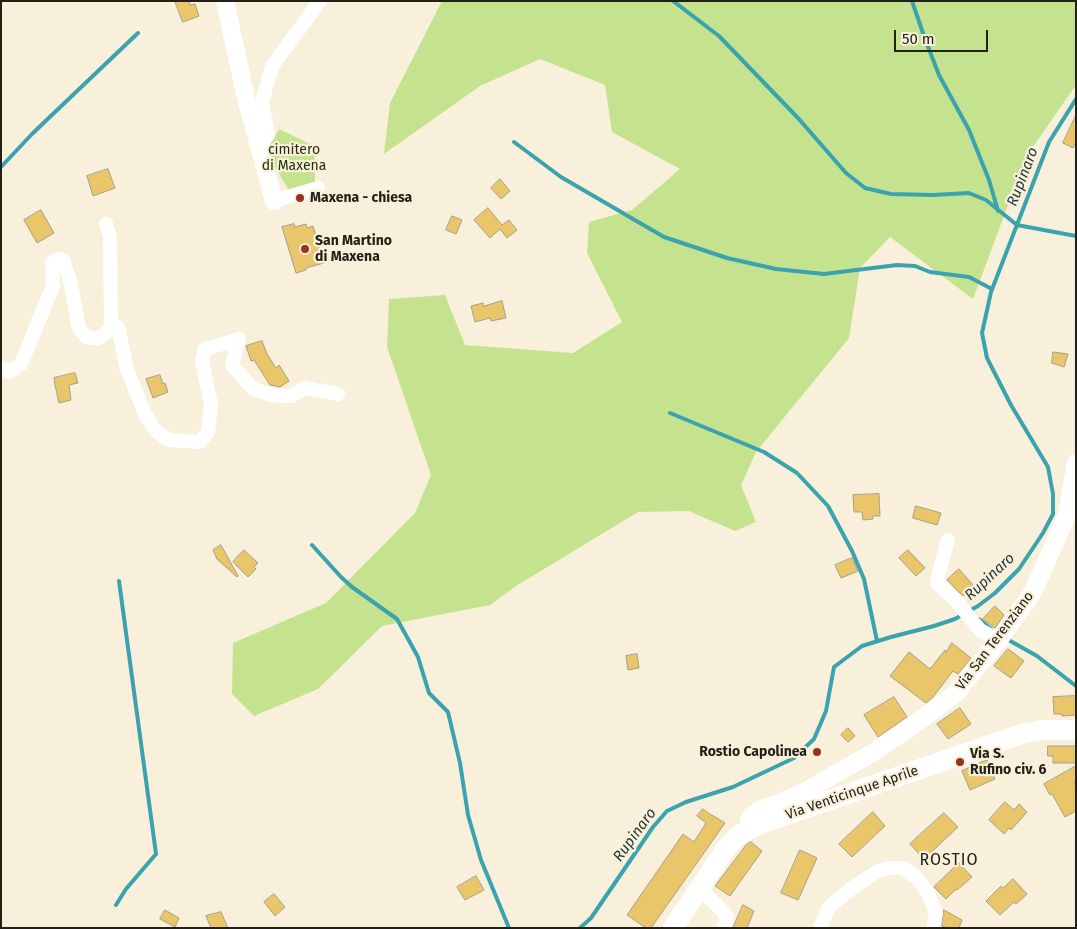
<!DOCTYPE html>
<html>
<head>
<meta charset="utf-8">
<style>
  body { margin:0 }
  #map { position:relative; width:1077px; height:929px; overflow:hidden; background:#f8f0da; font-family:"Fira Sans",sans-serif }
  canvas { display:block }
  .frame { position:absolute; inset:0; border:2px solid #232018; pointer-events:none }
  .scale { position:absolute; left:894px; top:30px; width:94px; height:22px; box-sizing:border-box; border:2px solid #232018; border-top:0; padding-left:6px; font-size:15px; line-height:18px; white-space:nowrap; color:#232018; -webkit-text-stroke:4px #f8f0da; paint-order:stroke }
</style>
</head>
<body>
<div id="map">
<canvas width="1077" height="929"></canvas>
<div class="frame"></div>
<div class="scale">50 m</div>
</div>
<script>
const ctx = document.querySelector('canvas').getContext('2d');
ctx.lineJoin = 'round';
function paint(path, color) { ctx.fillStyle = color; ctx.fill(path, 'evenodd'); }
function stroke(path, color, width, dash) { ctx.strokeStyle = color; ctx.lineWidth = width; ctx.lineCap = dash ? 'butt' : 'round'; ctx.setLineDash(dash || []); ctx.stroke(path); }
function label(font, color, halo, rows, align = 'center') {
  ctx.font = font + ' "Fira Sans",sans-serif'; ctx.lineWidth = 4.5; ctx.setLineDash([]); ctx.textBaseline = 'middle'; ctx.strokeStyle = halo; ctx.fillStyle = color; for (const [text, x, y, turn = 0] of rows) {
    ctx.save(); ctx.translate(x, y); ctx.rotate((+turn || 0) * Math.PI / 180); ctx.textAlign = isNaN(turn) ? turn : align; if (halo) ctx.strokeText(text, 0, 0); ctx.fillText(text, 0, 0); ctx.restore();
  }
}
paint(new Path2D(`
  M 442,1 L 1076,1 L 1076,85 L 1026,157 L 973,299 L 890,237 L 860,268 L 849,338 L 756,452 L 741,485 L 756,522 L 735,531 L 689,511 L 638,512 L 516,586 L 490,605 L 382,626 L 318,689 L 254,716 L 232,694 L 233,643 L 326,603 L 415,513 L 431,475 L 387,347 L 389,299 L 445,295 L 465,345 L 573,353 L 622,322 L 587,253 L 589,222 L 632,210 L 680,169 L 612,132 L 605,85 L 540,59 L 480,86 L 384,154 L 390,103 Z
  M 279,129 L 314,146 L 315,186 L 291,194 L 266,152 Z`), '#c5e38e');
stroke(new Path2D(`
  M 673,1 L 719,36 L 798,118 L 846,173 L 865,188 L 891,194 L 933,195 L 969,193 L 986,200 L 1017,225 L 1076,236
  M 912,1 L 925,39 L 939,75 L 969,130 L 989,180 L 998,211
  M 514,142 L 561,177 L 664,237 L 727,258 L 776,269 L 824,274 L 897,265 L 915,266 L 930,272 L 969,277 L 992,289
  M 1,167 L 33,133 L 138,33
  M 670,413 L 764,452 L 797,473 L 828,506 L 852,551 L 864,579 L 877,641
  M 312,545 L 341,577 L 352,587 L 397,619 L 418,657 L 429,693 L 448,712 L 460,763 L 468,815 L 481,860 L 509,928
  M 979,619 L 991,629
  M 1005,638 L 1037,656 L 1076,686
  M 116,905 L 126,889 L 156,854 L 119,581
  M 580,928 L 591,918 L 653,827 L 667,811 L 686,802 L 733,787 L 794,758 L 814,739 L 826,711 L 834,667 L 862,646 L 891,637 L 934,626 L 955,619 L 978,606 L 995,593 L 1019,569 L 1043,533 L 1053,514 L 1053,494 L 1048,467 L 1011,405 L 987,358 L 982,333 L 991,292 L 1049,142 L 1076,99`), '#3ba3ae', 4);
const building = new Path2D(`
  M 175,1 L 189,1 L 190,5 L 195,4 L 199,16 L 183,22 Z
  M 1076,115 L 1076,142 L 1073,148 L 1063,143 Z
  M 108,169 L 115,188 L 93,196 L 87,176 Z
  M 500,179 L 510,191 L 501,199 L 491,188 Z
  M 488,208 L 502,225 L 509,220 L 517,230 L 507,238 L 500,229 L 490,238 L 474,220 Z
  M 41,210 L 54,233 L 37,243 L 24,220 Z
  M 452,216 L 462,220 L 456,234 L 446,230 Z
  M 294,224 L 295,227 L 306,224 L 307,228 L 313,226 L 324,263 L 306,268 L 306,270 L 296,273 L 282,227 Z
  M 502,301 L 506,318 L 491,321 L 490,318 L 475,322 L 471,306 L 483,303 L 483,306 Z
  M 262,341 L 267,354 L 276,368 L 279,365 L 289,381 L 280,387 L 270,385 L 254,360 L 251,361 L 246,346 Z
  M 1053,352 L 1068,354 L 1064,367 L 1052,363 Z
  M 75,373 L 78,383 L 69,385 L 71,400 L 59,403 L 55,385 L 54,378 Z
  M 160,375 L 163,384 L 165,383 L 168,392 L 153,398 L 146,379 Z
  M 879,494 L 880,516 L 873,516 L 873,519 L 863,520 L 862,512 L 854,512 L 853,495 Z
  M 916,506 L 941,513 L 937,525 L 913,518 Z
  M 221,545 L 238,576 L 237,577 L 217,559 L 213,550 Z
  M 244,550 L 258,563 L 254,567 L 256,569 L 248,577 L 233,562 Z
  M 908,550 L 925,568 L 916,576 L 899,558 Z
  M 852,558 L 858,571 L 841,578 L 835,565 Z
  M 959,569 L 974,586 L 963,596 L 947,580 Z
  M 995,606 L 1004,615 L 995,628 L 983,619 Z
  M 952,643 L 971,658 L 958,674 L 953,671 L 933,697 L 926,703 L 890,676 L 909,652 L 930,669 L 945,650 L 946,652 Z
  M 1008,649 L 1024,661 L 1011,678 L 994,666 Z
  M 637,654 L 639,668 L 628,670 L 626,656 Z
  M 1076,696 L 1076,715 L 1062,716 L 1062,714 L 1054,714 L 1053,697 Z
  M 894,697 L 907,717 L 878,737 L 864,715 Z
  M 960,708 L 971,724 L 948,739 L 937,724 Z
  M 848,728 L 855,736 L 848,742 L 841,735 Z
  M 1048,746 L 1076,746 L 1076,763 L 1053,763 L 1053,756 L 1048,756 Z
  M 987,760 L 995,779 L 970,790 L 962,771 Z
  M 1076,766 L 1076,781 L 1074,783 L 1076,787 L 1076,811 L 1065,817 L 1052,794 L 1050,795 L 1044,784 Z
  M 1005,802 L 1014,810 L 1019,804 L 1027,812 L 1011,830 L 1009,828 L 1004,834 L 989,820 Z
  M 703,809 L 711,815 L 712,815 L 725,823 L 651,928 L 646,928 L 627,915 L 683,834 L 694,842 L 706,823 L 697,816 Z
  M 873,812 L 885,826 L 852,857 L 839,844 Z
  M 944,813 L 958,827 L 924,859 L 910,844 Z
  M 751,842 L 762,851 L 730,896 L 715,886 L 746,845 Z
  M 800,850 L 817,858 L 798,900 L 781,893 Z
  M 959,863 L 972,877 L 957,890 L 956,889 L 946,899 L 934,887 Z
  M 476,876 L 484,890 L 465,900 L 457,887 Z
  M 1013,879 L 1027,894 L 1016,904 L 1014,902 L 1000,915 L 986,901 L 1001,886 L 1003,888 Z
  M 274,894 L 285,907 L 275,916 L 264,902 Z
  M 743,905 L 754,911 L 747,928 L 733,928 Z
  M 165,910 L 179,918 L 175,927 L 160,919 Z
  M 944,910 L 962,920 L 959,928 L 948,928 L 942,926 Z
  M 221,912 L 228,928 L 211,928 L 206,916 Z`);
paint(building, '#e9c669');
stroke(building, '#a79f8b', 1);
stroke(new Path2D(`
  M 259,145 L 268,135 L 262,102 L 272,66 L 320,1
  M 274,201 L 318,188
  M 106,224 L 110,236 L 111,329
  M 1,368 L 9,372 L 21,364 L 53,286 L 52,263 L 58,259 L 63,260 L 70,281 L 79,329 L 88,338 L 99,338 L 111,329 L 118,327 L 127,369 L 145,414 L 154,429 L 168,440 L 200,442 L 208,432 L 211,404 L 202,361 L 205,349 L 239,339 L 232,365 L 253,389 L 275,396 L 292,396 L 304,388 L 338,394
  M 948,540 L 940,569 L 937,583 L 957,602 L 980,630 L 999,640
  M 700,888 L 727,916 L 724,928
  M 820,928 L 829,907 L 852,888 L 878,871 L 889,868 L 903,868 L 918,879 L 928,893 L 936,913 L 933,928`), '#fff', 14);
stroke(new Path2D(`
  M 225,1 L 246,98 L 274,201
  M 750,829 L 749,820 L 751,816 L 761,809 L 780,803 L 804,792 L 874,752 L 926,716 L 956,693 L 999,640 L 1033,592 L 1067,515 L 1076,463`), '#fff', 18);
stroke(new Path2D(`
  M 673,928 L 727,847 L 739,835 L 760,824 L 1022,734 L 1042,730 L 1076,730`), '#fff', 20);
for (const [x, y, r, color] of [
  [300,198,5,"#9a311e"],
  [305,249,5,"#9a311e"],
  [817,752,5,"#9a311e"],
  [960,762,5,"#9a311e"]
]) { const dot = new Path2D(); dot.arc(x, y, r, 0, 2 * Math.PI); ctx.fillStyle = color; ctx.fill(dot); stroke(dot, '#f8f0da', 2); }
label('14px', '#25300b', '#f8f0da', [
  ["cimitero",294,150],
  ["di Maxena",294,166]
]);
label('bold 14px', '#232018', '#f8f0da', [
  ["Maxena - chiesa",310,198],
  ["San Martino",315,241],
  ["di Maxena",315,257],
  ["Rostio Capolinea",807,752,"right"],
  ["Via S.",970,754],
  ["Rufino civ. 6",970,770]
], 'left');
label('14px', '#232018', '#f8f0da', [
  ["Via San Terenziano",995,641,-53],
  ["Via Venticinque Aprile",852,793,-19]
]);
label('italic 15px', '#233a3d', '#f8f0da', [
  ["Rupinaro",1023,177,-69],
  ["Rupinaro",990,577,-43],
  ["Rupinaro",635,835,-54]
]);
ctx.letterSpacing = '1px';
label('16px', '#232018', '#f8f0da', [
  ["ROSTIO",949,861]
]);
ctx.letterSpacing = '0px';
</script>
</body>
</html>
